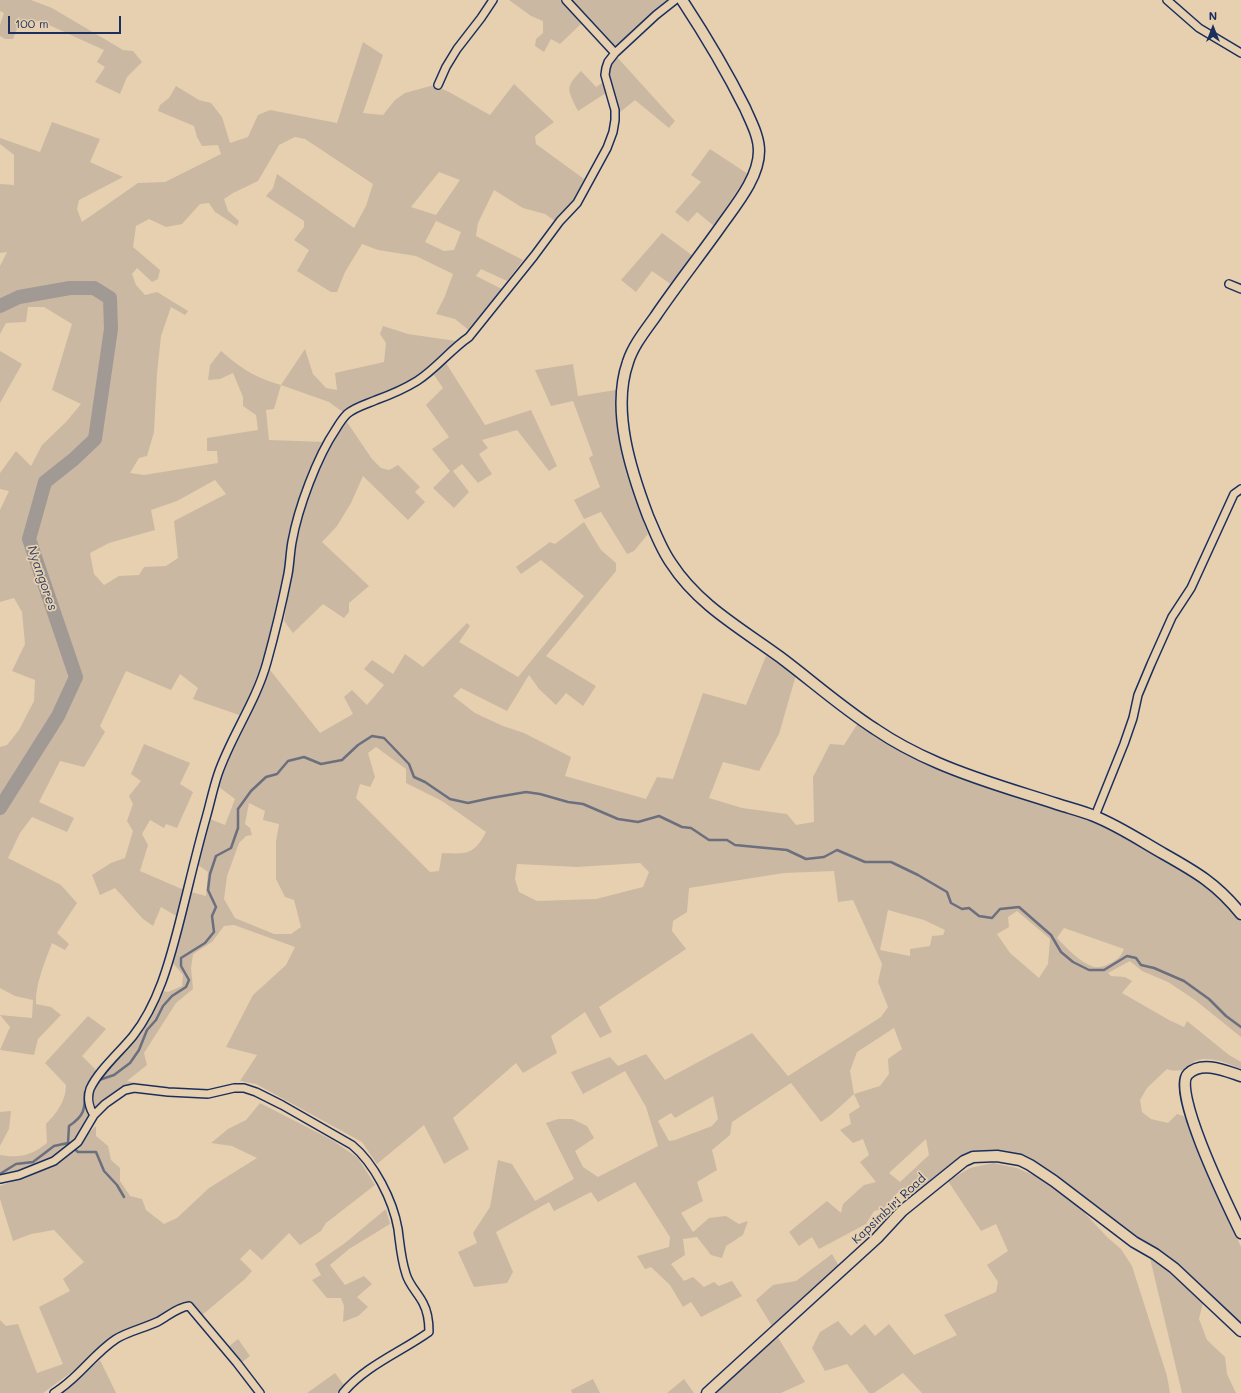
<!DOCTYPE html>
<html>
<head>
<meta charset="utf-8">
<style>
  body { margin:0 }
  #map { position:relative; width:1241px; height:1393px; overflow:hidden; background:#e7d0af; font-family:Mali,sans-serif }
  canvas { display:block }
  .north { position:absolute; left:1193px; top:8px; width:40px; height:40px; -webkit-text-stroke:3px #e7d0af; paint-order:stroke; rotate:0deg; font-size:11px; font-weight:700; line-height:16px; text-align:center; color:#1b2f5e }
  .north::after { content:''; display:block; margin:auto; width:14px; height:18px; background:#1b2f5e; clip-path:polygon(50% 0,100% 100%,50% 72%,0 100%) }
  .scale { position:absolute; left:8px; top:16px; width:113px; height:18px; box-sizing:border-box; border:2px solid #1b2f5e; border-top:0; padding-left:5px; font-size:12px; line-height:14px; white-space:nowrap; color:#1b2f5e; -webkit-text-stroke:3px #e7d0af; paint-order:stroke }
</style>
</head>
<body>
<div id="map">
<canvas width="1241" height="1393"></canvas>
<div class="north">N</div>
<div class="scale">100 m</div>
</div>
<script>
const ctx = document.querySelector('canvas').getContext('2d');
ctx.lineJoin = 'round';
function paint(path, color) { ctx.fillStyle = color; ctx.fill(path, 'evenodd'); }
function stroke(path, color, width, dash) { ctx.strokeStyle = color; ctx.lineWidth = width; ctx.lineCap = dash ? 'butt' : 'round'; ctx.setLineDash(dash || []); ctx.stroke(path); }
function label(font, color, halo, rows, align = 'center') {
  ctx.font = font + ' Mali,sans-serif'; ctx.lineWidth = 3.5; ctx.setLineDash([]); ctx.textBaseline = 'middle'; ctx.strokeStyle = halo; ctx.fillStyle = color; for (const [text, x, y, turn = 0] of rows) {
    ctx.save(); ctx.translate(x, y); ctx.rotate((+turn || 0) * Math.PI / 180); ctx.textAlign = isNaN(turn) ? turn : align; if (halo) ctx.strokeText(text, 0, 0); ctx.fillText(text, 0, 0); ctx.restore();
  }
}
paint(new Path2D(`
  M 0,0 L 31,0 L 52,8 L 123,50 L 133,51 L 142,62 L 127,77 L 120,94 L 95,82 L 105,67 L 97,62 L 104,50 L 40,21 L 20,22 L 13,39 L 5,39 L 0,36 L 0,25 L 4,13 L 0,11 Z
  M 509,0 L 562,0 L 583,22 L 560,44 L 551,39 L 544,52 L 535,46 L 536,39 L 543,33 L 543,21 L 531,16 Z
  M 569,0 L 671,0 L 613,47 Z
  M 363,42 L 383,55 L 363,113 L 383,115 L 395,100 L 405,93 L 434,85 L 449,92 L 490,115 L 514,84 L 554,122 L 535,136 L 536,144 L 584,179 L 572,203 L 555,221 L 545,214 L 523,208 L 494,190 L 478,223 L 476,236 L 523,260 L 507,281 L 481,269 L 476,276 L 502,289 L 470,331 L 455,319 L 436,314 L 445,296 L 453,274 L 416,256 L 378,250 L 362,244 L 345,272 L 337,292 L 331,292 L 297,271 L 309,250 L 294,240 L 304,227 L 304,221 L 266,196 L 273,188 L 277,174 L 354,228 L 366,206 L 373,184 L 305,139 L 295,137 L 279,145 L 258,181 L 233,193 L 224,199 L 228,211 L 239,221 L 237,226 L 215,212 L 209,203 L 200,204 L 182,224 L 166,227 L 149,219 L 136,226 L 133,247 L 160,270 L 158,279 L 152,282 L 137,268 L 132,274 L 136,285 L 145,295 L 157,292 L 188,311 L 185,315 L 171,307 L 161,336 L 157,374 L 154,432 L 147,456 L 139,458 L 130,473 L 144,475 L 218,463 L 217,451 L 207,451 L 207,438 L 258,430 L 256,415 L 243,406 L 243,397 L 233,373 L 220,379 L 208,380 L 210,365 L 221,351 C 242,369 254,377 281,385 L 305,349 L 313,374 L 326,388 L 337,390 L 335,373 L 384,362 L 386,343 L 380,334 L 383,326 L 408,334 L 456,341 L 424,372 L 399,387 L 344,413 L 329,402 L 281,385 L 274,409 L 266,410 L 269,440 L 325,442 L 311,469 L 289,531 L 284,571 L 264,657 L 242,716 L 193,699 L 198,688 L 180,674 L 171,690 L 126,671 L 100,726 L 105,732 L 84,767 L 60,761 L 39,802 L 74,818 L 67,832 L 32,817 L 20,833 L 8,858 L 61,885 L 77,903 L 57,933 L 69,944 L 65,950 L 52,943 C 45,962 35,984 36,1004 L 51,1007 L 61,1015 L 38,1039 L 34,1055 L 0,1050 L 10,1027 L 0,1015 L 32,1018 L 33,1000 L 15,996 L 0,988 L 0,747 L 7,745 L 19,730 L 34,701 L 35,680 L 12,671 L 25,644 L 22,612 L 14,598 L 0,602 L 0,510 L 9,491 L 0,489 L 0,473 L 16,451 L 31,466 L 42,445 L 66,422 L 81,404 L 52,390 L 72,324 L 44,307 L 28,307 L 26,322 L 6,323 L 0,334 L 0,266 L 7,252 L 0,253 L 0,184 L 14,185 L 14,155 L 0,144 L 0,138 L 40,152 L 52,122 L 100,139 L 90,162 L 123,177 L 79,200 L 77,209 L 82,222 L 138,183 L 165,182 L 221,154 L 218,145 L 202,146 L 197,137 L 194,126 L 158,111 L 160,105 L 169,98 L 176,86 L 199,100 L 211,103 L 222,117 L 230,143 L 248,137 L 258,115 L 270,110 L 337,123 ZM 439,172 L 460,180 L 436,215 L 411,207 ZM 436,221 L 461,232 L 454,250 L 444,251 L 425,242 ZM 215,480 L 226,494 L 174,521 L 178,558 L 166,566 L 144,567 L 139,575 L 119,576 L 104,585 L 94,574 L 90,553 L 109,543 L 155,530 L 151,510 L 177,501 Z
  M 617,57 L 675,121 L 669,128 L 635,100 L 619,113 L 609,77 L 610,67 Z
  M 581,71 L 596,87 L 602,83 L 606,93 L 578,111 C 568,90 564,88 581,71 Z
  M 710,149 L 748,174 L 714,226 L 697,212 L 688,222 L 675,212 L 701,182 L 691,175 Z
  M 662,233 L 693,256 L 672,285 L 652,271 L 636,292 L 621,280 Z
  M 0,351 L 22,364 L 0,403 Z
  M 446,363 L 485,425 L 531,410 L 557,466 L 549,471 L 517,430 L 482,440 L 488,448 L 479,454 L 492,474 L 478,483 L 462,464 L 453,471 L 469,492 L 454,508 L 433,488 L 450,471 L 432,449 L 449,437 L 426,405 L 443,388 L 434,375 Z
  M 573,364 L 578,396 L 616,390 L 617,428 L 627,475 L 648,534 L 634,551 L 627,554 L 601,512 L 584,519 L 574,500 L 600,487 L 589,458 L 593,455 L 573,401 L 551,406 L 535,370 Z
  M 347,422 L 372,459 L 381,468 L 389,470 L 398,465 L 420,487 L 415,492 L 425,502 L 408,520 L 363,476 L 351,503 L 337,526 L 322,542 L 369,586 L 349,603 L 349,612 L 344,618 L 323,604 L 293,633 L 284,621 C 295,554 302,475 347,422 Z
  M 584,522 L 601,550 L 616,563 L 616,571 L 546,656 L 596,686 L 583,706 L 566,693 L 556,705 L 539,689 L 529,675 L 507,711 L 461,688 L 453,696 L 475,713 L 503,726 L 524,733 L 571,757 L 565,776 L 646,799 L 657,777 L 673,779 L 703,693 L 746,705 L 766,656 L 796,675 L 779,734 L 759,771 L 723,762 L 709,798 L 742,808 L 787,814 L 796,825 L 814,822 L 813,777 L 830,744 L 844,745 L 858,723 L 932,766 L 1093,821 L 1177,865 L 1206,886 L 1235,914 L 1241,922 L 1241,1037 L 1195,1000 L 1168,982 L 1142,971 L 1130,961 L 1108,973 L 1111,976 L 1125,977 L 1132,981 L 1122,993 L 1169,1020 L 1184,1027 L 1187,1021 L 1229,1055 L 1241,1062 L 1241,1069 C 1228,1063 1209,1055 1195,1061 C 1191,1063 1189,1068 1186,1069 C 1181,1071 1171,1071 1167,1069 L 1147,1088 L 1140,1100 L 1142,1112 L 1151,1119 L 1168,1123 L 1177,1114 L 1187,1117 L 1201,1158 L 1241,1247 L 1241,1328 C 1210,1296 1180,1262 1140,1241 L 1031,1162 L 986,1153 L 911,1199 L 900,1190 L 883,1209 L 874,1211 L 866,1224 L 819,1249 L 812,1237 L 799,1246 L 789,1232 L 827,1201 L 841,1213 L 843,1204 L 864,1185 L 876,1182 L 860,1162 L 869,1155 L 863,1139 L 853,1143 L 840,1130 L 851,1124 L 849,1114 L 860,1107 L 854,1094 L 832,1114 L 821,1122 L 791,1083 L 732,1122 L 730,1135 L 712,1150 L 717,1170 L 697,1182 L 703,1201 L 681,1213 L 693,1232 L 709,1218 L 726,1216 L 739,1224 L 748,1221 L 743,1235 L 726,1246 L 722,1258 L 711,1255 L 697,1237 L 683,1239 L 685,1255 L 671,1264 L 684,1281 L 693,1277 L 704,1287 L 714,1282 L 719,1286 L 732,1281 L 742,1296 L 701,1317 L 691,1302 L 683,1307 L 670,1285 L 651,1267 L 645,1269 L 637,1256 L 669,1247 L 670,1237 L 635,1182 L 598,1202 L 591,1192 L 554,1211 L 549,1202 L 496,1232 L 513,1272 L 507,1283 L 474,1287 L 458,1252 L 477,1243 L 473,1233 L 490,1207 L 498,1160 L 512,1164 L 535,1201 L 574,1179 L 546,1123 L 558,1119 L 572,1119 L 587,1126 L 594,1138 L 575,1151 L 583,1167 L 598,1177 L 658,1146 L 646,1107 L 625,1071 L 583,1094 L 571,1072 L 610,1057 L 618,1066 L 646,1054 L 665,1080 L 752,1033 L 788,1076 L 881,1017 L 888,1007 L 878,982 L 882,964 L 853,900 L 838,902 L 834,871 L 784,873 L 689,888 L 687,912 L 673,921 L 672,931 L 686,949 L 599,1007 L 612,1032 L 600,1038 L 585,1012 L 551,1036 L 557,1053 L 523,1073 L 516,1063 L 453,1118 L 469,1149 L 444,1164 L 424,1125 L 377,1164 L 362,1142 L 256,1084 L 240,1081 L 257,1055 L 226,1047 L 253,995 L 286,965 L 295,947 L 234,925 L 224,926 L 212,942 L 193,954 L 191,968 L 193,989 L 176,1003 L 144,1053 L 147,1065 L 127,1081 L 137,1083 L 119,1090 L 95,1111 C 93,1106 91,1101 92,1096 C 94,1077 133,1041 145,1024 C 152,1014 157,1002 163,991 L 168,992 L 182,986 L 183,975 L 172,962 L 191,892 L 206,896 L 208,872 L 198,865 L 210,819 L 225,825 L 235,799 L 219,787 L 229,755 L 244,728 L 270,670 L 320,733 L 353,714 L 344,697 L 352,690 L 367,705 L 384,685 L 364,669 L 372,660 L 393,674 L 405,654 L 423,667 L 467,623 L 470,626 L 459,642 L 518,677 L 584,596 L 541,560 L 521,574 L 516,567 L 550,542 L 555,544 ZM 376,747 L 406,769 L 406,783 L 442,801 L 486,832 C 474,855 467,854 442,853 L 439,871 L 430,872 L 356,798 L 360,784 L 370,787 L 375,777 L 368,753 ZM 249,803 L 265,811 L 263,820 L 279,824 L 276,842 L 276,879 L 285,897 L 294,900 L 301,927 L 291,934 L 274,934 L 235,918 L 224,899 L 227,876 L 239,843 L 246,836 L 252,835 L 250,828 L 245,824 ZM 640,863 L 649,872 L 643,887 L 596,899 L 537,901 L 519,892 L 515,879 L 517,864 L 577,867 ZM 888,910 L 924,920 L 945,930 L 943,935 L 932,936 L 930,946 L 910,949 L 910,956 L 880,950 ZM 1017,911 L 1050,939 L 1048,964 L 1039,978 L 1010,953 L 997,934 L 1009,927 L 1008,917 ZM 1064,928 L 1124,949 C 1121,957 1117,960 1109,964 C 1105,966 1099,968 1094,967 C 1079,962 1068,949 1057,938 ZM 894,1028 L 902,1049 L 888,1059 L 889,1074 L 880,1086 L 854,1094 L 850,1071 L 857,1052 ZM 713,1096 L 718,1119 L 712,1126 L 675,1140 L 669,1141 L 658,1121 L 671,1113 L 675,1118 ZM 926,1139 L 929,1155 L 900,1182 L 889,1173 Z
  M 144,744 L 190,763 L 180,784 L 193,792 L 177,828 L 166,824 L 164,828 L 150,820 L 142,834 L 148,845 L 140,871 L 184,890 L 178,917 L 161,907 L 153,926 L 143,919 L 115,888 L 100,895 L 92,875 L 111,863 L 125,858 L 133,831 L 127,821 L 133,804 L 129,796 L 141,781 L 131,774 Z
  M 88,1016 L 106,1029 L 82,1056 L 98,1072 L 84,1090 L 87,1109 L 90,1116 C 85,1124 80,1135 73,1142 C 53,1162 27,1170 0,1177 L 0,1155 C 21,1158 30,1156 47,1143 L 46,1124 C 56,1114 66,1101 66,1085 L 45,1063 Z
  M 260,1103 L 332,1140 L 358,1158 L 375,1185 L 326,1223 L 321,1231 L 300,1245 L 289,1233 L 262,1260 L 250,1249 L 240,1259 L 252,1271 L 245,1279 L 201,1316 L 188,1301 L 182,1302 L 168,1311 L 146,1323 L 116,1334 L 100,1347 L 84,1363 L 43,1393 L 0,1393 L 0,1320 L 6,1326 L 18,1324 L 37,1373 L 63,1364 L 39,1307 L 70,1291 L 63,1279 L 84,1262 L 54,1230 L 31,1234 L 13,1241 L 0,1199 L 0,1186 C 23,1177 49,1171 68,1155 C 79,1146 86,1134 96,1126 L 96,1136 L 108,1146 L 111,1160 L 120,1168 L 120,1181 L 130,1196 L 142,1199 L 146,1210 L 164,1224 L 177,1218 L 209,1188 L 257,1158 L 232,1146 L 211,1143 L 228,1129 L 246,1120 Z
  M 11,1111 L 9,1129 L 0,1146 L 0,1112 Z
  M 993,1163 L 1017,1168 L 1044,1180 L 1081,1209 L 1107,1237 L 1121,1249 L 1132,1266 L 1167,1376 L 1170,1393 L 922,1393 L 903,1373 L 874,1393 L 869,1393 L 847,1364 L 825,1371 L 812,1348 L 820,1332 L 838,1321 L 851,1336 L 865,1324 L 875,1336 L 889,1324 L 914,1355 L 957,1335 L 944,1315 L 996,1292 L 998,1282 L 987,1265 L 1008,1251 L 996,1224 L 981,1231 L 948,1181 L 970,1168 Z
  M 386,1209 L 390,1224 L 349,1249 L 330,1265 L 345,1285 L 364,1276 L 372,1284 L 357,1297 L 368,1307 L 358,1316 L 343,1322 L 344,1306 L 341,1298 L 327,1298 L 312,1280 L 321,1275 L 315,1264 L 345,1243 Z
  M 832,1254 L 840,1268 L 772,1326 L 756,1300 L 773,1285 L 796,1281 Z
  M 1150,1258 L 1169,1271 L 1203,1303 L 1199,1319 L 1207,1340 L 1225,1357 L 1227,1374 L 1236,1393 L 1182,1393 Z
  M 776,1334 L 805,1382 L 781,1393 L 713,1393 Z
  M 238,1339 L 250,1356 L 241,1363 L 227,1348 Z
  M 100,1360 L 116,1393 L 61,1393 L 63,1392 Z
  M 335,1373 L 344,1385 L 337,1393 L 307,1393 Z
  M 593,1379 L 600,1393 L 572,1393 L 571,1390 Z
  M 684,1379 L 694,1393 L 667,1393 Z`), '#cab8a3');
stroke(new Path2D(`
  M 97,1082 L 99,1080 L 114,1075 L 130,1063 L 139,1050 L 147,1030 L 156,1020 L 163,1006 L 172,996 L 186,987 L 189,980 L 181,966 L 181,958 L 205,943 L 214,932 L 212,916 L 216,907 L 208,890 L 210,874 L 216,856 L 231,848 L 238,828 L 238,809 L 251,791 L 266,777 L 277,774 L 288,761 L 304,757 L 321,764 L 342,760 L 358,745 L 372,736 L 384,738 L 409,764 L 414,777 L 425,782 L 450,799 L 468,803 L 491,798 L 526,792 L 540,794 L 568,802 L 583,804 L 618,819 L 638,822 L 659,816 L 682,827 L 691,828 L 709,840 L 727,840 L 735,845 L 787,850 L 806,859 L 824,857 L 837,850 L 865,862 L 891,862 L 918,875 L 947,892 L 951,903 L 962,909 L 969,908 L 979,916 L 992,918 L 1000,909 L 1019,907 L 1051,935 L 1061,952 L 1073,962 L 1089,970 L 1104,970 L 1127,956 L 1136,958 L 1141,965 L 1154,968 L 1184,981 L 1209,999 L 1226,1016 L 1241,1027
  M 68,1143 L 78,1152 L 96,1152 L 104,1171 L 117,1185 L 124,1197
  M 0,1174 L 16,1164 L 33,1162 L 54,1146 L 68,1143 L 69,1126 C 84,1116 85,1110 85,1092 L 87,1091`), '#6b6f7e', 2.5);
stroke(new Path2D(`
  M 0,306 L 19,297 L 70,288 L 94,288 L 110,298 L 111,329 L 95,439 L 74,459 L 45,482 L 29,539 L 76,677 L 58,716 L 0,808`), '#a19994', 14);
const street = new Path2D(`
  M 566,0 L 615,53
  M 1167,0 L 1199,28 L 1241,53
  M 438,85 L 446,67 L 457,49 L 481,18 L 493,0
  M 1229,284 L 1241,289
  M 1095,816 L 1124,744 L 1133,718 L 1138,695 L 1151,664 L 1172,617 L 1191,588 L 1234,494 L 1241,489
  M 94,1115 C 89,1108 87,1098 90,1089 C 98,1071 120,1052 133,1036 C 158,1004 169,963 179,924 C 188,889 196,853 206,818 C 210,804 213,789 218,774 C 231,736 256,702 267,662 C 275,633 282,604 288,574 C 290,563 290,553 292,542 C 298,508 317,457 336,429 C 339,424 343,418 347,414 C 355,407 367,404 376,400 C 390,395 404,389 417,381 C 436,369 450,350 469,337 L 534,256 L 560,221 L 577,203 L 607,148 L 613,132 L 615,120 L 615,110 L 605,75 L 606,68 L 608,62 L 615,53 L 656,15 L 675,0
  M 0,1179 L 19,1175 L 54,1161 L 78,1142 L 94,1115 L 105,1104 L 125,1090 L 134,1088 L 168,1092 L 208,1094 L 234,1088 L 244,1088 L 256,1092 L 282,1105 L 352,1145 C 374,1163 393,1200 398,1229 C 400,1244 401,1259 406,1274 C 409,1285 418,1293 423,1303 C 428,1312 429,1322 429,1332 C 401,1352 365,1366 343,1393
  M 54,1393 C 78,1379 93,1354 116,1339 C 129,1331 145,1328 159,1321 C 168,1316 178,1307 189,1306 L 237,1363 L 260,1393`);
const secondary = new Path2D(`
  M 682,0 C 705,35 726,70 745,108 C 751,122 759,136 759,151 C 759,178 735,206 721,226 C 699,257 676,286 655,317 C 645,331 633,346 628,362 C 611,410 631,471 648,516 C 655,532 661,549 671,563 C 698,605 742,629 780,657 C 812,681 841,707 875,729 C 894,742 917,754 938,763 C 977,780 1017,791 1057,804 C 1069,808 1082,811 1094,816 C 1119,826 1141,841 1164,854 C 1196,872 1217,884 1241,914
  M 1241,1076 C 1226,1071 1202,1060 1188,1074 C 1171,1091 1230,1210 1241,1233
  M 707,1393 L 877,1238 L 902,1211 L 964,1161 L 973,1157 L 997,1156 L 1020,1160 L 1030,1165 L 1054,1181 L 1134,1242 L 1155,1254 L 1174,1268 L 1241,1331`);
stroke(street, '#1b2f5e', 10);
stroke(secondary, '#1b2f5e', 13);
stroke(street, '#e7d0af', 7);
stroke(secondary, '#e7d0af', 10);
label('12px', '#1b2f5e', '#e7d0af', [
  ["Kapsimbiri Road",889,1209,-43]
]);
label('italic 13px', '#2f3f66', '#e7d0af', [
  ["Nyangores",42,578,71]
]);
</script>
</body>
</html>
